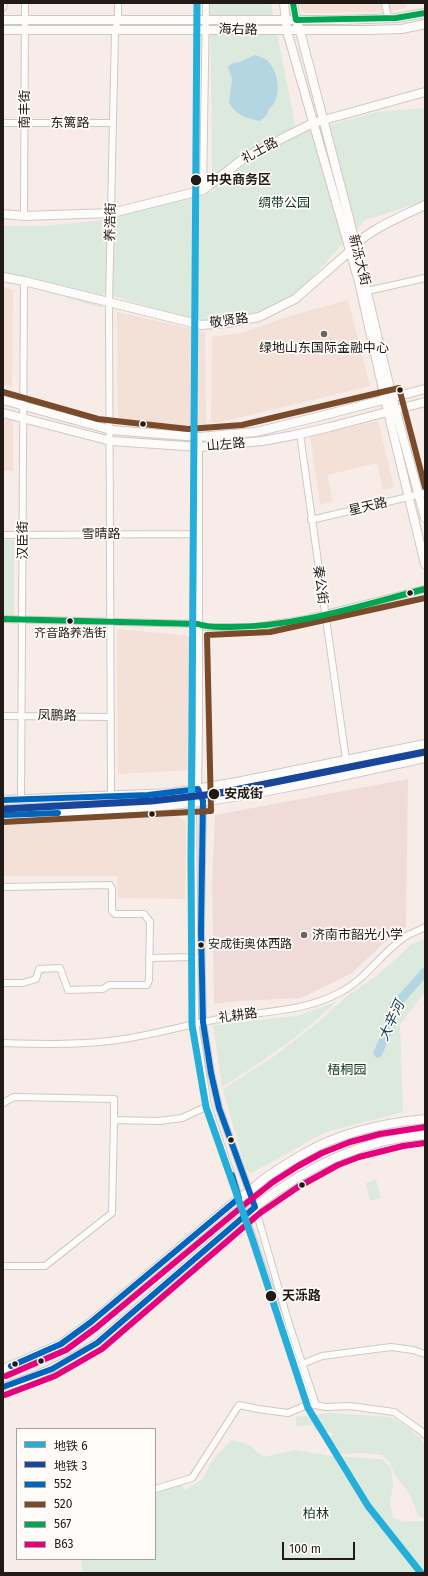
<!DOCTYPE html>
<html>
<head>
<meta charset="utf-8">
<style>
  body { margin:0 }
  #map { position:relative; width:428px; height:1576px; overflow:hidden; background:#f7ece7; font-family:"Fira Sans","Noto Sans SC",sans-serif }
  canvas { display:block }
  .frame { position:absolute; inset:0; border:4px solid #211a17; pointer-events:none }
  .legend { position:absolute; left:16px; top:1428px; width:140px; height:132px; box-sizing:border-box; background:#fffbf9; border:1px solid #a6a19f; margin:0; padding:5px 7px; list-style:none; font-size:12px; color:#211a17 }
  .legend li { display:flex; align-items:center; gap:8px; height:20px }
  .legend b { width:20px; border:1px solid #a6a19f }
  .scale { position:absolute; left:282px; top:1542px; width:73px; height:18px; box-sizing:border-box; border:2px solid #211a17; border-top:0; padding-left:5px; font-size:12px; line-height:14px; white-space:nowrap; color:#211a17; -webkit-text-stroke:3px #fffbf9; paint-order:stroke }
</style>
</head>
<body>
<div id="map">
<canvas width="428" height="1576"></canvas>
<div class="frame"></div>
<ul class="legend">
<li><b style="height:5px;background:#26aeda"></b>地铁 6</li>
<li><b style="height:5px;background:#18469d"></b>地铁 3</li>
<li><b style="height:5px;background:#0065bd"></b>552</li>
<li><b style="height:5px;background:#7a4b2a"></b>520</li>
<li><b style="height:5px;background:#00a651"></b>567</li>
<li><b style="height:5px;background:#e5007d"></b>B63</li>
</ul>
<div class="scale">100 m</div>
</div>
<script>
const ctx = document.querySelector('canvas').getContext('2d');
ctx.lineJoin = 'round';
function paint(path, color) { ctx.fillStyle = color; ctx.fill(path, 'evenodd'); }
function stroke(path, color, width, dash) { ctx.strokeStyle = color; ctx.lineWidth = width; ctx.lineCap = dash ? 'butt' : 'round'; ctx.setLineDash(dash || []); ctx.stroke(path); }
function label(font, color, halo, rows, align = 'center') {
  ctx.font = font + ' "Fira Sans","Noto Sans SC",sans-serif'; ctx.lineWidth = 3.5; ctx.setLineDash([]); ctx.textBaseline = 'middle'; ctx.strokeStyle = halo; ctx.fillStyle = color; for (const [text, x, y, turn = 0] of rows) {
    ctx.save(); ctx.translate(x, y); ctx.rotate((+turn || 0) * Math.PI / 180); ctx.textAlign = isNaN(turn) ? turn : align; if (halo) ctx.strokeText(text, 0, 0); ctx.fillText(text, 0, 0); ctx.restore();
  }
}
paint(new Path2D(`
  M 299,3 L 404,3 L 406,8 L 382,12 L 304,13 L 299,6 Z
  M 3,287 L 13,290 L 12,387 L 3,385 Z
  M 348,300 L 370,386 L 217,423 L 211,422 L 212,337 L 241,333 L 293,315 Z
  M 117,312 L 205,332 L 206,428 L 118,419 Z
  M 3,416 L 10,417 L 13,424 L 13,471 L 3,471 Z
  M 378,421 L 394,487 L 383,490 L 377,463 L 327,475 L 333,501 L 320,505 L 310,436 Z
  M 117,629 L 192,636 L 193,770 L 118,774 Z
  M 176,815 L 186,822 L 185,899 L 118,898 L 117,876 L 3,876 L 3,822 Z`), '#f3e0d6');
paint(new Path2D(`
  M 408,779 L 406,927 L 384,943 L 352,973 L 301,998 L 238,1001 L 214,1004 L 212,881 L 215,815 Z`), '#efdcd9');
paint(new Path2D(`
  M 210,3 L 271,3 L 297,134 L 377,112 L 425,108 L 425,201 L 365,220 L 289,302 L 246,317 L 203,320 L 187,318 L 103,293 L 103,308 L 3,280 L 3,226 L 41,226 L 98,221 L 215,191 L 212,174 Z
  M 3,540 L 14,540 L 14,615 L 3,615 Z
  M 425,939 L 425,992 L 400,1024 L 403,1112 L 326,1132 L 251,1173 L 245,1169 L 223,1089 L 273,1057 L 317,1023 L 347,996 L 378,975 L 412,944 Z
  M 336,1002 C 302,1035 262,1062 222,1087 L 213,1025 L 297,1016 Z
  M 376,1180 L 381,1198 L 370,1201 L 366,1183 Z
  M 329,1413 L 390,1417 L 406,1426 L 420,1438 L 425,1445 L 425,1518 L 419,1517 L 410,1495 L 395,1475 L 391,1464 L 382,1455 L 360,1453 L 343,1454 L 331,1451 L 326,1444 L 333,1433 L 314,1430 L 314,1425 L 296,1426 L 296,1417 Z
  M 231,1440 L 248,1444 L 264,1457 L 295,1450 L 332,1456 L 382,1459 L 391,1468 L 393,1486 L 390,1502 L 393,1518 L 404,1522 L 417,1521 L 425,1522 L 425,1573 L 83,1573 L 81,1559 L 155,1559 L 155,1489 L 180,1483 L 185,1490 L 203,1479 L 211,1462 Z`), '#dceade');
paint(new Path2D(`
  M 255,55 C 258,56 264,58 267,60 C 279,72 283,98 269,109 L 267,115 L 260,121 C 245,118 238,116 229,103 L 232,79 L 228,67 L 233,63 L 240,62 Z`), '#b4d6e3');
stroke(new Path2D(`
  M 378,1053 L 401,999 L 425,972`), '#b4d6e3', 9);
const minor = new Path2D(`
  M 385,3 L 388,18
  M 3,7 L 4,3
  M 3,123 L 113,123
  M 203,190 L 206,3
  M 24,216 L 25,3
  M 367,291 L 425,278
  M 300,434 L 346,760
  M 199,437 L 199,727 L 198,789 L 193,802 L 195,1023 L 208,1106 L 309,1404
  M 311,520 L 425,493
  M 3,535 L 198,534
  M 3,619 L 198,624 L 207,627 L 255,627 L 306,619 L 425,589
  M 3,716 L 111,717
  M 198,789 L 203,801 L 201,931 L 203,1022 L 211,1073 L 219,1108 L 255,1207 L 289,1324 L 316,1405
  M 111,796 L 109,303 L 115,30 L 118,20 L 118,3
  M 21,799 L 24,281
  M 3,887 L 110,885 L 112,889 L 112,911 L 115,914 L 144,914 L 150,922 L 149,980 L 147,985 L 109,985 L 103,989 L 68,990 L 60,968 L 39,969 L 36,979 L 23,983 L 3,983
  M 149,958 L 195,957
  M 3,1043 C 38,1044 74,1045 109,1041 C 150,1037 190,1023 231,1017 C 268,1011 305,1011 339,993 C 367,979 384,949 408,935 C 414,932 420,930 425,927
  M 3,1103 L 14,1097 L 114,1099 L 114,1120 L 159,1121 L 182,1118 L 208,1106
  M 3,1266 L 45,1266 L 112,1213 L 114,1120
  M 302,1364 L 322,1356 L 391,1347 L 413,1350 L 425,1354
  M 155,1489 L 192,1478 L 239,1405 L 258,1409 L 288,1413 L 309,1404 L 326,1407 L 350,1406 L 394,1412 L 421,1431 L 425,1435`);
const major = new Path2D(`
  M 284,3 L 287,31 L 359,282 L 388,412 L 425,564
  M 293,3 L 296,20 L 300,31 L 350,222 L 392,397 L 425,518
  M 3,20 L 339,20 L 396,18 L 425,13
  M 3,30 L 368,30 L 402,29 L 425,24
  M 3,214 L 24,216 L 112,213 L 203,190 L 247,156 L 313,123 L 425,92
  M 3,277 L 24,281 L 201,325 L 227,323 L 259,317 L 295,299 L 350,251 C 364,231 403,216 425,205
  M 3,400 L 111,430 L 199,437 L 256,432 L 321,416 L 425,389
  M 3,413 L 111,441 L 200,447 L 262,441 L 300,434 L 330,427 L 425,402
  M 3,800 L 172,793 L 237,782 L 425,744
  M 3,815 C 68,812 134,810 199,802 C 275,792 350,774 425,758
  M 3,1369 L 61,1344 L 91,1322 L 239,1198 C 249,1193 255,1186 264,1179 C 276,1170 291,1161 305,1153 C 341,1132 384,1123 425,1119
  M 3,1387 C 38,1377 66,1363 97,1343 L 255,1207 C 305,1168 361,1139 425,1135`);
stroke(minor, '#d0c8c4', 8);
stroke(major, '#d0c8c4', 10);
stroke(minor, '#fefcfb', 6);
stroke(major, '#fefcfb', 8);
stroke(new Path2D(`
  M 3,800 L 148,795 L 198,789 L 203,801 L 201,931 L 203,1022 L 211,1073 L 219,1108 L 255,1207 L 97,1343 L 52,1369 L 3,1387
  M 3,815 L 58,813
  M 11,1366 L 61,1344 L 91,1322 L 239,1198 L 232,1175`), '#0065bd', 6);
stroke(new Path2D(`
  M 3,392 L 98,419 L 188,429 L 242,425 L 399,388 L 425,487
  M 3,822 L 211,811 L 207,635 L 270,632 L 425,598`), '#7a4b2a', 6);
stroke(new Path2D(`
  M 293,3 L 296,20 L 396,18 L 425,13
  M 3,619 L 198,624 C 209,628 220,627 231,627 C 297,627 362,605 425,589`), '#00a651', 6);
stroke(new Path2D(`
  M 6,1376 L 66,1350 L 96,1328 L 244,1205 L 273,1182 L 298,1166 L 322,1153 L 350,1142 L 380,1134 L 425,1127
  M 5,1395 L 55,1376 L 102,1349 L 260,1213 L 298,1187 L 338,1165 L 359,1157 L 403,1146 L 425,1143`), '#e5007d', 6);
stroke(new Path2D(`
  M 197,3 L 191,856 L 192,1025 L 206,1107 L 252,1238 L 308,1408 L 368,1506 L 421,1573`), '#26aeda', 7);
stroke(new Path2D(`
  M 3,809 L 151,801 L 215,794 L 425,752`), '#18469d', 7);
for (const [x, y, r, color] of [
  [196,180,6,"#211a17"],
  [324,334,4,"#6c6460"],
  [400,390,3.5,"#211a17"],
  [143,424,3.5,"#211a17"],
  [410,593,3.5,"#211a17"],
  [70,621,3.5,"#211a17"],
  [214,794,6,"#211a17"],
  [152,814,3.5,"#211a17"],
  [304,935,4,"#6c6460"],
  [201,945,3.5,"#211a17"],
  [231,1140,3.5,"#211a17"],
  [302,1185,3.5,"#211a17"],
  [271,1296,6,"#211a17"],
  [41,1361,3.5,"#211a17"],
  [15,1364,3.5,"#211a17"]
]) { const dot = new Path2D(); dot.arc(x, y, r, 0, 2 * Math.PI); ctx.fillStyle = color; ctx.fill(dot); stroke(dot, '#fffbf9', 1.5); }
label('12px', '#211a17', '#fffbf9', [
  ["齐音路养浩街",70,634],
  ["安成街奥体西路",208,945,"left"]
]);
label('13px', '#211a17', '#fffbf9', [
  ["海右路",238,30,1],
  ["南丰街",25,109,-90],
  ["东篱路",70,123],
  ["礼士路",260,151,-29],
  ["养浩街",111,222,-89],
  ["新泺大街",359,260,76],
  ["敬贤路",229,321,-8],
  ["山左路",226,445,-5],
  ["星天路",368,507,-13],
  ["雪晴路",101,534],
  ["汉臣街",23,540,-90],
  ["秦公街",320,585,82],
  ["凤鹏路",57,716,1],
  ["礼耕路",238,1016,-8]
]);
label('bold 13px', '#211a17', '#fffbf9', [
  ["中央商务区",206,180],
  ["安成街",224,794],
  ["天泺路",282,1296]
], 'left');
label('13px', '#0f3827', '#fffbf9', [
  ["绸带公园",284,203],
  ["梧桐园",347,1070],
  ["柏林",316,1514]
]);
label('13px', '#211a17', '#fffbf9', [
  ["绿地山东国际金融中心",324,348],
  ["济南市韶光小学",312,935,"left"]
]);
label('italic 14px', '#154352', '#fffbf9', [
  ["大辛河",392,1021,-65]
]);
</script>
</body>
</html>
